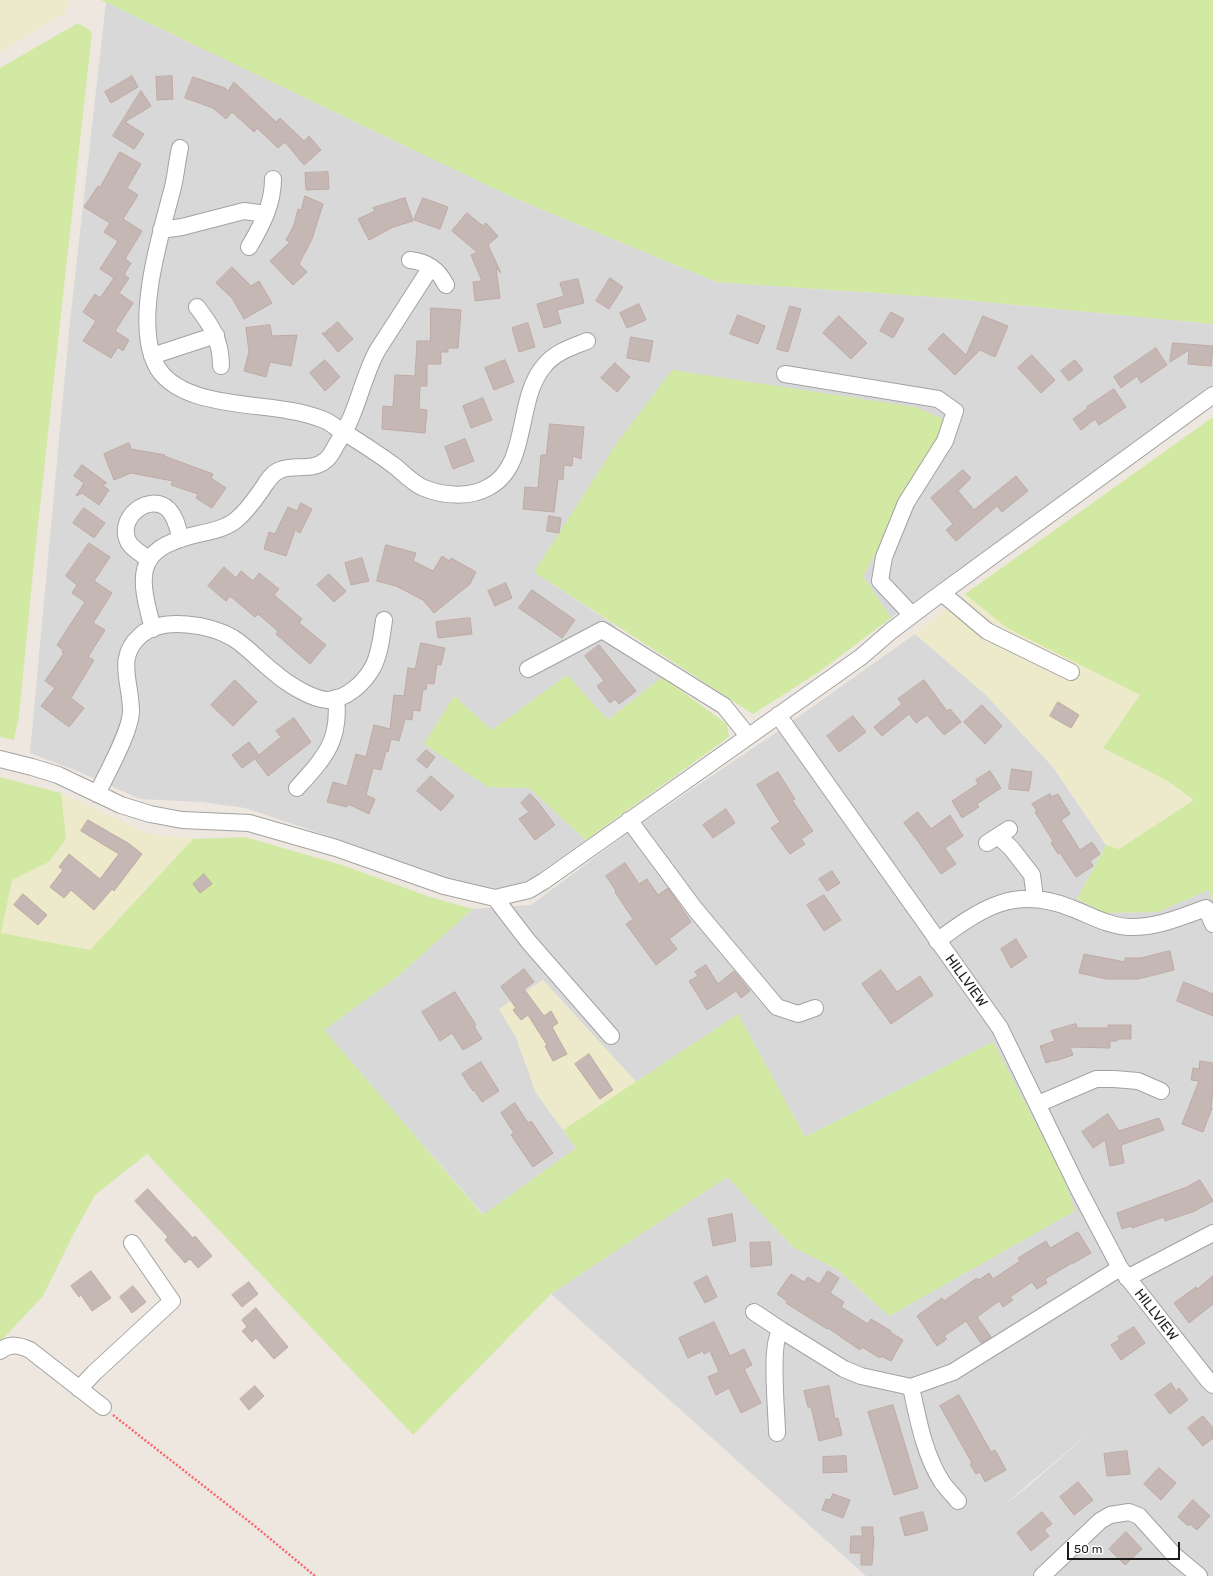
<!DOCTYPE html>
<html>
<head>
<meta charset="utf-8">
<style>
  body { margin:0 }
  #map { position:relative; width:1213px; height:1576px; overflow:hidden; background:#ede7e0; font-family:Rubik,sans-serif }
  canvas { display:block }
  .scale { position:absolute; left:1067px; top:1542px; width:113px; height:18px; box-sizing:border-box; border:2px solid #1b1b1b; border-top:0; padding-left:5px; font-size:12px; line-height:14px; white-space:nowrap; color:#1b1b1b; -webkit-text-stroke:3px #fff; paint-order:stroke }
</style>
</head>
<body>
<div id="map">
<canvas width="1213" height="1576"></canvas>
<div class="scale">50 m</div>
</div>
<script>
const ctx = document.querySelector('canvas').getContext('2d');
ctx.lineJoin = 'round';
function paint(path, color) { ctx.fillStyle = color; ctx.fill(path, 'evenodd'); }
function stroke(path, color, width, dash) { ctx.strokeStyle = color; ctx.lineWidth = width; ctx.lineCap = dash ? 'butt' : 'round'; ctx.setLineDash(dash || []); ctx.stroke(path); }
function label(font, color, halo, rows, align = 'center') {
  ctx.font = font + ' Rubik,sans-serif'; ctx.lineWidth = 3; ctx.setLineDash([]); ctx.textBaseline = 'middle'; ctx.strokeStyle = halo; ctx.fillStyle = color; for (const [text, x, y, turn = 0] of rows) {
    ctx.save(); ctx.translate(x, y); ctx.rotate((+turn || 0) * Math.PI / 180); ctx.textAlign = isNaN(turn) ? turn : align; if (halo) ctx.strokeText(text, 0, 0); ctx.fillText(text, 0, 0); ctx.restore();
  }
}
paint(new Path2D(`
  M 106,2 L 512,197 L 717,282 L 934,297 L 1213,324 L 1213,386 L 891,618 L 863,576 L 949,421 L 534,572 L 616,626 L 605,642 L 662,677 L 608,720 L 567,675 L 492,731 L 488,787 L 529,788 L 586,840 L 532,878 L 515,886 L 498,889 L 470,885 L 431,876 L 358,846 L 245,808 L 202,802 L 140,799 L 82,773 L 30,753 L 70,321 Z
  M 915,634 L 986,695 L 1053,767 L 1106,845 L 1077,899 L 1106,913 L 1158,912 L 1209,890 L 1213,900 L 1213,1576 L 866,1576 L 551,1294 L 727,1177 L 793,1247 L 837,1269 L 889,1316 L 1074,1211 L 993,1042 L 805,1137 L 738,1015 L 636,1082 L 543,980 L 499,1009 L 516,1037 L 536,1093 L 576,1148 L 484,1215 L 323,1030 L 397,977 L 473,909 L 531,905 L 636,827 L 774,734 ZM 1096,1427 L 1029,1486 L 999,1509 Z`), '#d9d8d8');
paint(new Path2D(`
  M 0,0 L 70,0 L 65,13 L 0,52 Z
  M 965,594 L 1007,628 L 1140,695 L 1103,748 L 1168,781 L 1194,800 L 1119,849 L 1106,845 L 1053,767 L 986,695 L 915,634 Z
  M 61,793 L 146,833 L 193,839 L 90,950 L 0,933 L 12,880 L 49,862 L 66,839 Z
  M 543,980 L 636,1082 L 563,1130 L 536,1093 L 516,1037 L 499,1009 Z`), '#edeacb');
paint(new Path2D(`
  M 101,0 L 1213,0 L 1213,324 L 934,297 L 717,282 L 512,197 Z
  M 78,23 L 92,32 L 35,552 L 19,716 L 14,740 L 0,737 L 0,68 Z
  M 672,370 L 915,407 L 949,421 L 863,576 L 891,618 L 819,672 L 753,714 L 534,572 L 617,443 Z
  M 1213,417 L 1213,900 L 1209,890 L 1158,912 L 1106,913 L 1077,899 L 1106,845 L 1119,849 L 1194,800 L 1168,781 L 1103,748 L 1140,695 L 1007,628 L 965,594 Z
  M 567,675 L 608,720 L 662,677 L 727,724 L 729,737 L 586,840 L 529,788 L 488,787 L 424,744 L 454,696 L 492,730 Z
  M 0,777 L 61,793 L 66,839 L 49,862 L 12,880 L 1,933 L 90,950 L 193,839 L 245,837 L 342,865 L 430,897 L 473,909 L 397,977 L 324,1030 L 483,1215 L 576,1148 L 563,1130 L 738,1014 L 805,1137 L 993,1042 L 1063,1175 L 1075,1211 L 889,1316 L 837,1269 L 793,1247 L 727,1177 L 551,1294 L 413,1435 L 147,1154 L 95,1195 L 73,1235 L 43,1296 L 0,1342 Z`), '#d2e9a4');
const building = new Path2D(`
  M 132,76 L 138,87 L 111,103 L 105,92 Z
  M 172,76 L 173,99 L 157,100 L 156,77 Z
  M 193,77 L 225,88 L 228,91 L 234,82 L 276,122 L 280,118 L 304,141 L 309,136 L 321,150 L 304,165 L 285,142 L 278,148 L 257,128 L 254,132 L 232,112 L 226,119 L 213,108 L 185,98 Z
  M 141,91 L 151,106 L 125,122 L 144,134 L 134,149 L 113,136 Z
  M 120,152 L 141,164 L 127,188 L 138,195 L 123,219 L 142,231 L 125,259 L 131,263 L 124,275 L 129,278 L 119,293 L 133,303 L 115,331 L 129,340 L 123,351 L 118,347 L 111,358 L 83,341 L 96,321 L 83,312 L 95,294 L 100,298 L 114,278 L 100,269 L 118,241 L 104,232 L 110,223 L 84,207 L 98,186 L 100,187 Z
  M 328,172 L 329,189 L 306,190 L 305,173 Z
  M 305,196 L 323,204 L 312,239 L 299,264 L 307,272 L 293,285 L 270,261 L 290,242 L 286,240 L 294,225 L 298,209 L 301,210 Z
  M 405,198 L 413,221 L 393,227 L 369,240 L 358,219 L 375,211 L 373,208 Z
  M 423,198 L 448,207 L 440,229 L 414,220 Z
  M 467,213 L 483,226 L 486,223 L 498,236 L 488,245 L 501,273 L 496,268 L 500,298 L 475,301 L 473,282 L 482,281 L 471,255 L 477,252 L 452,231 Z
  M 232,267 L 251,286 L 259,281 L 272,303 L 244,319 L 232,298 L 216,283 Z
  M 610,278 L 623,287 L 609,309 L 596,301 Z
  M 578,279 L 584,303 L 557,310 L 561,323 L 544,328 L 537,304 L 564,296 L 560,283 Z
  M 639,304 L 646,320 L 627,328 L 620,313 Z
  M 790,306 L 801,309 L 788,352 L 777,349 Z
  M 431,308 L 461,310 L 458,348 L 448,348 L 448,352 L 441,352 L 441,364 L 427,364 L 427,386 L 420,386 L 419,409 L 427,410 L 425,433 L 382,429 L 383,406 L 393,407 L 395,375 L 415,376 L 417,341 L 430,341 Z
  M 891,312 L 904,319 L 893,338 L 880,331 Z
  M 738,315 L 765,326 L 758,344 L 730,334 Z
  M 839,316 L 867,343 L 851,359 L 823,333 Z
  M 983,316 L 1008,326 L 995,357 L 980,350 L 955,375 L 928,349 L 943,333 L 966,355 Z
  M 338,322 L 353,339 L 338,352 L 322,333 L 328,333 L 326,332 Z
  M 528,323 L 535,347 L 519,352 L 512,328 Z
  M 270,325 L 272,336 L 297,335 L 291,366 L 270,362 L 266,377 L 244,371 L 249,352 L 246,328 Z
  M 631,337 L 653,341 L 649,362 L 627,358 Z
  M 1173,343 L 1213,346 L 1211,366 L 1188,364 L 1189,350 L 1170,362 Z
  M 1156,348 L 1167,365 L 1141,383 L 1137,376 L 1121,388 L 1114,377 Z
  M 1032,355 L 1055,380 L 1041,393 L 1018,368 Z
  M 325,360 L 340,377 L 325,391 L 310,373 Z
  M 505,360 L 514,382 L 494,390 L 485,368 Z
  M 1075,360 L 1083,370 L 1069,381 L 1061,371 Z
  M 615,363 L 630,377 L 617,392 L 601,378 Z
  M 1114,389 L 1126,407 L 1099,425 L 1095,419 L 1081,430 L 1073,419 L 1088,408 L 1087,407 Z
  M 483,398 L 492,420 L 471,428 L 463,406 Z
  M 550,424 L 584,427 L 581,459 L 573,456 L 572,466 L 564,465 L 563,480 L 558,479 L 554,512 L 523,509 L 525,487 L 538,488 L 541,455 L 546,455 Z
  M 465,439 L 474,461 L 453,469 L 445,447 Z
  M 129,443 L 131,449 L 165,455 L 164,456 L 213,474 L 211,478 L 226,488 L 212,508 L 196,498 L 198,494 L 171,485 L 173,481 L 131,473 L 114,480 L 104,454 Z
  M 82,465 L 107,483 L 102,485 L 109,490 L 99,505 L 82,493 L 76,496 L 84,483 L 74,476 Z
  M 963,470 L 971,478 L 958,491 L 974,510 L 1016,476 L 1028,491 L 1002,512 L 997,506 L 956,541 L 946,530 L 953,524 L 931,498 Z
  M 301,503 L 312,509 L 300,533 L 295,530 L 286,556 L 264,549 L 269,532 L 275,534 L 288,507 L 297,511 Z
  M 84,508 L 105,523 L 94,538 L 73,523 Z
  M 549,516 L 561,518 L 559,533 L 547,531 Z
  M 89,543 L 110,557 L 94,581 L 112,593 L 93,623 L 105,630 L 88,657 L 94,660 L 71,698 L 84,708 L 69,727 L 41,706 L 55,688 L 45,681 L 64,653 L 62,652 L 63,650 L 57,645 L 85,602 L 72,593 L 77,585 L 66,576 Z
  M 386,545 L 416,553 L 413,561 L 433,571 L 442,556 L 449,561 L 451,558 L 476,572 L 470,584 L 434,613 L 423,600 L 396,586 L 377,581 Z
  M 362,558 L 369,581 L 351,585 L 345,563 Z
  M 224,567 L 236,578 L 241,571 L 253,581 L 259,573 L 279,589 L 274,595 L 302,619 L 299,623 L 326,645 L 310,664 L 276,634 L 278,631 L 258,614 L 255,617 L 230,596 L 226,601 L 208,586 Z
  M 329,574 L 346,591 L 334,602 L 317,585 Z
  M 506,583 L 512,598 L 495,606 L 488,591 Z
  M 532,590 L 575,620 L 562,638 L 519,608 Z
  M 470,618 L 472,634 L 438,638 L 436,622 Z
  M 421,643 L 445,648 L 441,665 L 437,664 L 434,684 L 427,683 L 426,690 L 423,689 L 420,711 L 413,710 L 412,720 L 405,719 L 399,741 L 391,739 L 388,752 L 386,751 L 381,770 L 373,768 L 366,795 L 375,799 L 369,814 L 348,804 L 347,807 L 327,802 L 333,782 L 347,786 L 356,754 L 366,757 L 374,725 L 390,729 L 394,695 L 404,696 L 408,668 L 415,669 Z
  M 599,645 L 636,691 L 619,704 L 615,699 L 610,703 L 597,686 L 604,681 L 585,656 Z
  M 235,680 L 257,702 L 233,726 L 211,705 Z
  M 924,680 L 947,711 L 950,709 L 961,722 L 944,735 L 927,715 L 916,723 L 909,714 L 882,736 L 874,727 L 902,704 L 898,699 Z
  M 1058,702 L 1079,715 L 1071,728 L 1050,716 Z
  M 982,705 L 1002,726 L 985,744 L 964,722 Z
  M 853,716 L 866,732 L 839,752 L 827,736 Z
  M 294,718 L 311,742 L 268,776 L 255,759 L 242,768 L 232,755 L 249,742 L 259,755 L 281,737 L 276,731 Z
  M 426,750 L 435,757 L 427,768 L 417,760 Z
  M 1012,769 L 1032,772 L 1029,791 L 1009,789 Z
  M 990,771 L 1001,788 L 977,804 L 979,807 L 962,818 L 952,801 L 978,784 L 976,780 Z
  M 778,772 L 795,799 L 792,800 L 813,831 L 801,839 L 805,844 L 790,854 L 771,828 L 780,822 L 757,785 Z
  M 431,776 L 454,796 L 441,811 L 417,791 Z
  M 530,794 L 538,802 L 555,825 L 535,840 L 519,819 L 529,812 L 521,803 Z
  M 1050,794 L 1051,797 L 1058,794 L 1070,814 L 1061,820 L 1080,850 L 1092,842 L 1100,854 L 1090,861 L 1093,866 L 1076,877 L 1060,853 L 1058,854 L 1051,843 L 1053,841 L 1035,812 L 1037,811 L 1032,804 Z
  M 726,809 L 735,823 L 713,838 L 703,825 Z
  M 918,812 L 931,829 L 950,815 L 963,836 L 945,848 L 956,864 L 941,874 L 917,840 L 904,823 Z
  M 88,820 L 128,843 L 142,854 L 114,891 L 112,889 L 94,910 L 71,890 L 64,898 L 50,887 L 63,870 L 59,867 L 69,854 L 100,879 L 119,854 L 81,831 Z
  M 625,863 L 639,884 L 647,879 L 658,895 L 668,888 L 691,922 L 669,939 L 677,949 L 656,965 L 626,924 L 633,919 L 615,892 L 616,891 L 606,876 Z
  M 832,871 L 840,883 L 827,891 L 819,879 Z
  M 204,874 L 212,884 L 200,893 L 193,884 Z
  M 23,894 L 47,915 L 38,925 L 14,905 Z
  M 824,895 L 841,920 L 824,931 L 807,905 Z
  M 1016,939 L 1027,957 L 1011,968 L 1001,949 Z
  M 1170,951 L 1174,970 L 1138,979 L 1107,979 L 1079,973 L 1084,954 L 1125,962 L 1125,958 L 1141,958 Z
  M 706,965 L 718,984 L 734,971 L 750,991 L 741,998 L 736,991 L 707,1010 L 689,981 L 698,976 L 695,972 Z
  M 524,969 L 534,982 L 524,989 L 544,1016 L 551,1011 L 558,1023 L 552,1027 L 567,1054 L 553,1061 L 545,1046 L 547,1045 L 528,1015 L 521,1020 L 513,1010 L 516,1008 L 501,987 Z
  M 881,970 L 897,992 L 920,976 L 933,995 L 891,1024 L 862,984 Z
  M 1184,982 L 1213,994 L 1213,1016 L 1177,1001 Z
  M 455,992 L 476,1025 L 474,1026 L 482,1039 L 463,1050 L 452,1033 L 440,1041 L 422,1012 Z
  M 1076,1024 L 1077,1028 L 1108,1028 L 1108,1025 L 1131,1025 L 1131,1039 L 1117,1039 L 1117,1041 L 1110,1041 L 1110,1048 L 1070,1047 L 1073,1055 L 1055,1061 L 1055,1060 L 1046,1063 L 1040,1046 L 1055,1041 L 1051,1031 Z
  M 589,1054 L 613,1090 L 600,1099 L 575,1064 Z
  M 1200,1061 L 1213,1063 L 1213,1091 L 1211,1108 L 1212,1108 L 1203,1132 L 1182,1124 L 1199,1081 L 1191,1080 L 1193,1068 L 1199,1069 Z
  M 481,1062 L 499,1091 L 482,1102 L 474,1090 L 473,1091 L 462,1074 Z
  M 515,1103 L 528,1123 L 531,1121 L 553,1153 L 533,1167 L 511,1135 L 514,1133 L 501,1113 Z
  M 1108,1114 L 1119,1131 L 1159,1118 L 1164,1130 L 1121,1145 L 1124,1163 L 1110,1166 L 1105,1140 L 1093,1148 L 1082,1132 Z
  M 1200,1180 L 1213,1201 L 1195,1211 L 1165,1221 L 1164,1217 L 1132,1228 L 1131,1226 L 1122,1229 L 1117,1213 L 1187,1187 Z
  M 148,1189 L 193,1238 L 195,1236 L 212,1256 L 198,1268 L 190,1259 L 185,1263 L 165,1240 L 168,1237 L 135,1201 Z
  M 732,1214 L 736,1241 L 713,1246 L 708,1219 Z
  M 1078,1232 L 1091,1253 L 1072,1264 L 1072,1263 L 1045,1279 L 1047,1283 L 1037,1289 L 1032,1282 L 1010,1297 L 1013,1300 L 1003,1307 L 999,1301 L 977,1317 L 991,1337 L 981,1343 L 966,1321 L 944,1336 L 947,1339 L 937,1346 L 917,1316 L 942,1298 L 944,1301 L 977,1278 L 979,1280 L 989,1273 L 993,1279 L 1020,1261 L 1018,1258 L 1046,1241 L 1050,1248 Z
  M 770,1242 L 772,1265 L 751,1267 L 750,1243 Z
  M 91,1271 L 111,1298 L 92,1311 L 81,1295 L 79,1297 L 71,1286 Z
  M 828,1271 L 839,1278 L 830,1293 L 844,1302 L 841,1307 L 868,1324 L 871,1319 L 891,1331 L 890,1332 L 903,1340 L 891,1361 L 881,1356 L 880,1358 L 862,1347 L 860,1350 L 828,1328 L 827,1329 L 786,1303 L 787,1301 L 777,1294 L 791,1274 L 804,1282 L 808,1277 L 819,1284 Z
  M 707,1276 L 717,1297 L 705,1303 L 694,1283 Z
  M 1213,1276 L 1213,1304 L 1189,1323 L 1174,1303 L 1196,1287 L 1197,1289 Z
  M 249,1282 L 258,1294 L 242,1307 L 232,1295 Z
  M 133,1286 L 146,1302 L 132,1313 L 120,1297 Z
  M 256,1308 L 288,1347 L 274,1359 L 256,1338 L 252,1342 L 242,1331 L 247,1327 L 242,1320 Z
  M 714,1322 L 730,1356 L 744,1349 L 752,1365 L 744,1369 L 761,1403 L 741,1413 L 729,1388 L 716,1395 L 708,1377 L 719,1372 L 710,1351 L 704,1354 L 703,1351 L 688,1358 L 679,1338 Z
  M 1134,1327 L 1145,1343 L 1121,1360 L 1111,1345 L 1120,1339 L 1118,1337 Z
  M 1171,1383 L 1176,1391 L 1179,1388 L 1188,1400 L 1170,1414 L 1155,1395 Z
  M 255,1386 L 264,1396 L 249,1410 L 240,1399 Z
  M 829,1386 L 835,1419 L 838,1418 L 842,1435 L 819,1441 L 811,1407 L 808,1407 L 804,1391 Z
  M 959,1395 L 991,1452 L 995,1450 L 1006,1470 L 985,1482 L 980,1472 L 976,1474 L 970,1464 L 972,1463 L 940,1406 Z
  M 893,1405 L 918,1488 L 894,1495 L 868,1412 Z
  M 1203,1416 L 1213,1428 L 1213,1438 L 1203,1446 L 1188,1428 Z
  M 1127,1451 L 1130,1474 L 1107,1476 L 1104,1454 Z
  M 846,1456 L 847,1472 L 823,1473 L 823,1457 Z
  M 1159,1468 L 1176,1483 L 1161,1500 L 1144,1484 Z
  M 1078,1482 L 1093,1500 L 1074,1515 L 1060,1497 Z
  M 833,1494 L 850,1500 L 843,1518 L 822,1510 L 826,1499 L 830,1500 Z
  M 1193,1500 L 1210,1516 L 1197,1530 L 1190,1524 L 1188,1526 L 1178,1517 Z
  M 923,1512 L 928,1530 L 905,1536 L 900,1518 Z
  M 1042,1512 L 1052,1524 L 1044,1530 L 1049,1536 L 1031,1551 L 1017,1533 Z
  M 862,1527 L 873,1527 L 873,1536 L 874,1536 L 872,1565 L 861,1565 L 861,1553 L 850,1553 L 851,1536 L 862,1536 Z
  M 1126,1532 L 1142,1549 L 1125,1565 L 1109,1549 Z`);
paint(building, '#c5b8b4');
stroke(building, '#bfaaa3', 1);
const minor = new Path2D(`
  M 180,148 C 177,161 176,174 173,187 C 161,233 134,319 155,363 C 174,405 248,403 286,410 C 299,412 312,415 324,420 C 329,422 333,425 337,428 C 357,440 377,453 396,467 C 404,474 414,484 424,488 C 443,496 470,498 489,487 C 530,465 515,400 544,366 C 555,352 572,347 587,341
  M 161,230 L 182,227 L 244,211 L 266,214
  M 249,247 C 262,225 273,204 273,179
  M 410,260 C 427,262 438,269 446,285
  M 197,307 C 212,326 221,341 221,366
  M 152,356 L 216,335
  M 785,374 L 938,399 L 955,411 L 945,441 L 906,503 L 884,557 L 880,581 L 912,615
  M 148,559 C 142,554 134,550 129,543 C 115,518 150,491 169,510 C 176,518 178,529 181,539
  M 942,593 L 987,631 L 1071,672
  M 153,629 C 139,577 133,550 194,535 C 208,532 225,529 236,520 C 246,512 253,502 260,492 C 266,484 270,474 280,470 C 295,464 312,472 326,460 C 332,455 334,448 338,442 C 358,412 361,381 377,351 L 431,267
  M 528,669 L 602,630 L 724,706 L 748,736
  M 778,715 L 1000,1028 L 1078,1188 L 1120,1268 L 1208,1380 L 1213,1385
  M 0,759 L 32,767 L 58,775 L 121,805 L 150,814 L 182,820 L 249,823 L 336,848 L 444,886 L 495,898 L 529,890 L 544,881 L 861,657 L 891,631 L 932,600 L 1213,395
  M 297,788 C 324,758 341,741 336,698
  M 97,794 C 106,775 131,731 131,711 C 131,682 115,657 141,635 C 163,616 211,625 233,638 C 249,648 260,662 275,673 C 286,683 313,700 328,700 C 347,699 364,683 373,667 C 380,653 382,635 384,620
  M 629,820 L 695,909 L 777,1007 L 798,1014 L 815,1008
  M 998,836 L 1011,848 L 1032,875 L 1035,898
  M 987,843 L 1009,829
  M 495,898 L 528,941 L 611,1036
  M 937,941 C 982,908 1015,885 1071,908 C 1090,915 1108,926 1129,927 C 1156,928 1181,917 1206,908 L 1213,924
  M 1038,1104 L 1096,1079 L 1114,1079 L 1138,1081 L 1161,1091
  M 1127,1278 L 1213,1233
  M 754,1312 L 781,1330 L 844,1369 L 861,1376 L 911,1387 L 953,1372 L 1120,1268
  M 0,1351 C 10,1343 19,1345 30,1350 L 103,1407
  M 911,1387 C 918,1419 924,1454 942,1482 C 946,1488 952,1494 958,1501
  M 79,1389 L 94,1373 L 172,1301 L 132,1243
  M 777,1433 C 777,1413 769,1343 781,1330
  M 1042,1576 L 1100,1521 L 1110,1515 L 1129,1512 L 1139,1516 L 1175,1556 L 1199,1576`);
stroke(minor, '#a2a2a2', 18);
stroke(new Path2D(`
  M 113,1415 L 256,1527 L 315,1576`), '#fb636d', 2.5, [2, 2]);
stroke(minor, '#fff', 16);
label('14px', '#1b1b1b', '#fff', [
  ["HILLVIEW",966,981,54],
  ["HILLVIEW",1156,1315,52]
]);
</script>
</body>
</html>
